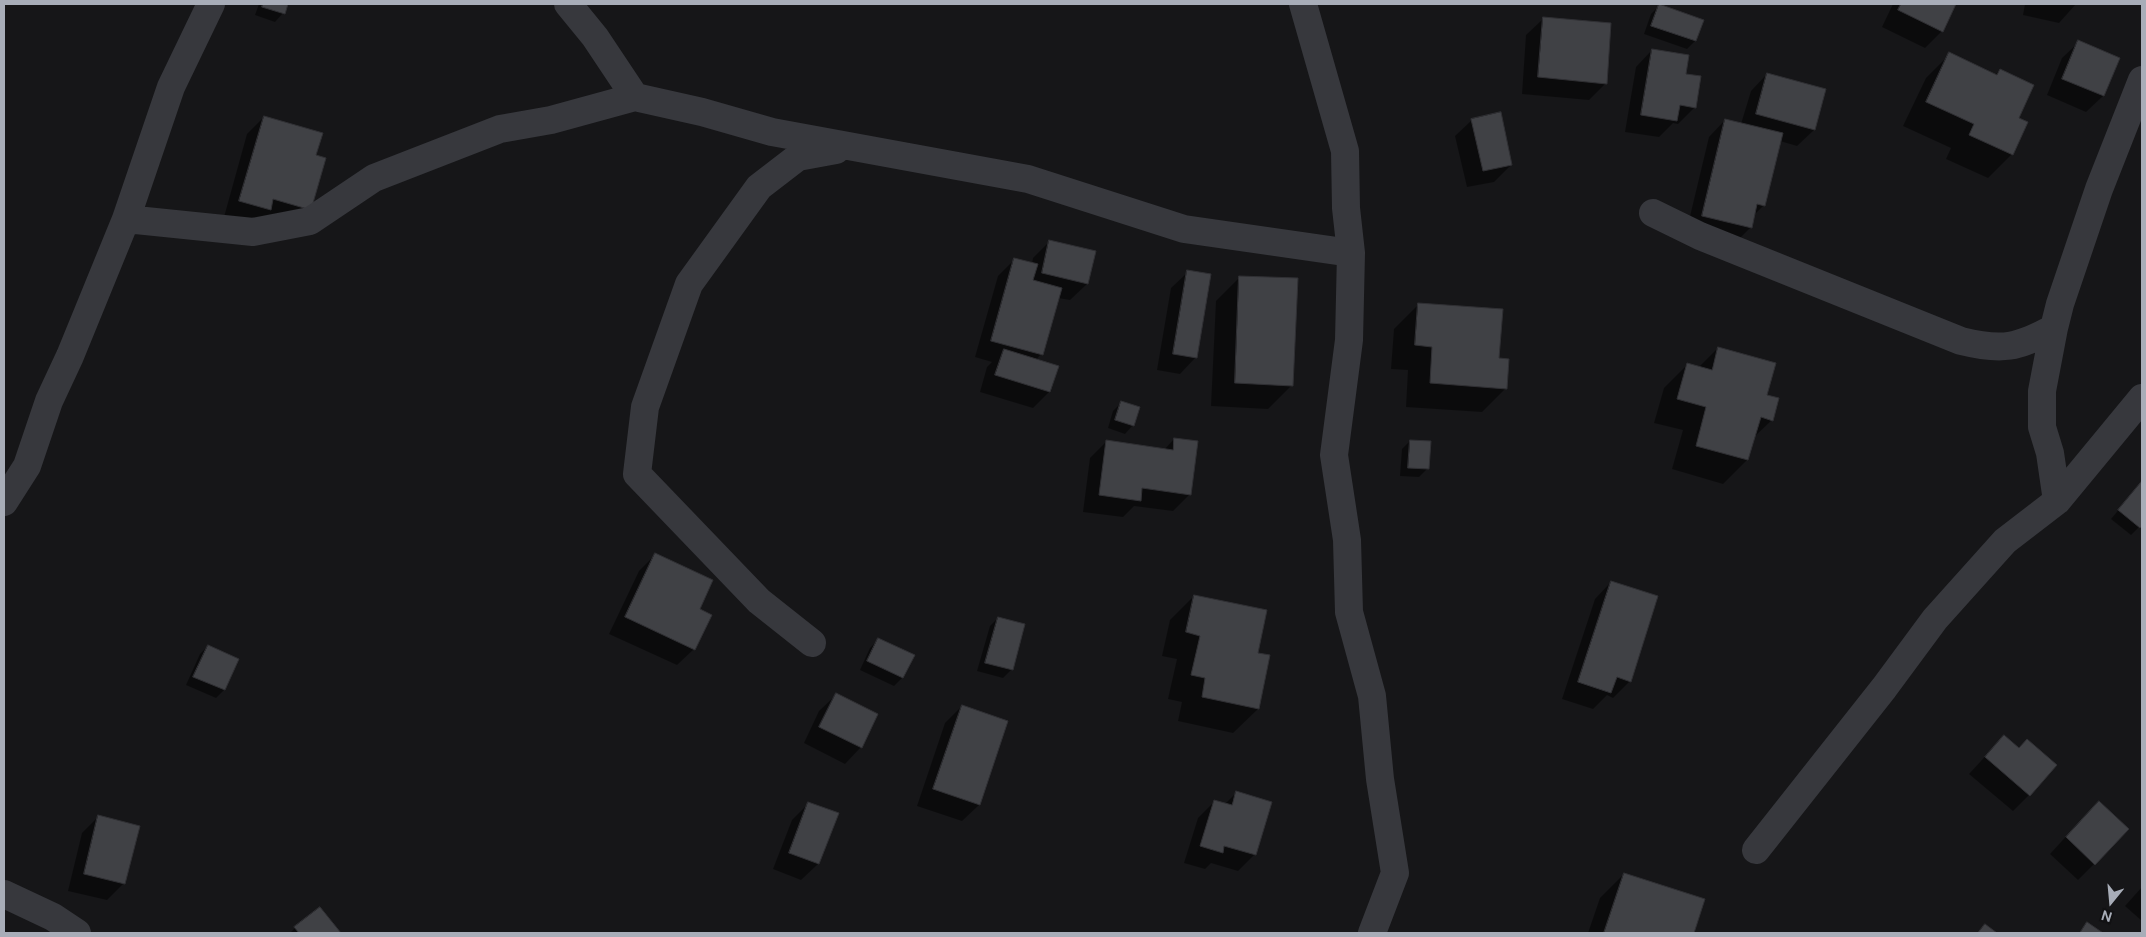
<!DOCTYPE html>
<html>
<head>
<meta charset="utf-8">
<style>
  body { margin:0 }
  #map { position:relative; width:2146px; height:937px; overflow:hidden; background:#161618; font-family:"DM Sans",sans-serif }
  canvas { display:block }
  .frame { position:absolute; inset:0; border:5px solid #a8adb8; pointer-events:none }
  .north { position:absolute; left:2086px; top:877px; width:50px; height:50px; -webkit-text-stroke:4px #111113; paint-order:stroke; rotate:197deg; font-size:14px; font-weight:700; line-height:20px; text-align:center; color:#a8adb8 }
  .north::after { content:''; display:block; margin:auto; width:18px; height:22px; background:#a8adb8; clip-path:polygon(50% 0,100% 100%,50% 72%,0 100%) }
</style>
</head>
<body>
<div id="map">
<canvas width="2146" height="937"></canvas>
<div class="frame"></div>
<div class="north">N</div>
</div>
<script>
const ctx = document.querySelector('canvas').getContext('2d');
ctx.lineJoin = 'round';
function paint(path, color) { ctx.fillStyle = color; ctx.fill(path, 'evenodd'); }
function stroke(path, color, width, dash) { ctx.strokeStyle = color; ctx.lineWidth = width; ctx.lineCap = dash ? 'butt' : 'round'; ctx.setLineDash(dash || []); ctx.stroke(path); }
paint(new Path2D(`
  M 259,4 L 287,4 L 283,13 L 275,22 L 255,15 Z
  M 1893,4 L 1954,4 L 1942,31 L 1925,48 L 1882,27 Z
  M 2025,4 L 2076,4 L 2059,23 L 2023,15 Z
  M 1659,6 L 1695,41 L 1687,49 L 1644,34 L 1651,14 Z
  M 1543,19 L 1606,83 L 1589,100 L 1522,94 L 1526,35 Z
  M 2079,42 L 2118,58 L 2103,96 L 2086,112 L 2047,95 L 2062,58 Z
  M 1652,50 L 1684,75 L 1695,107 L 1678,124 L 1673,123 L 1659,137 L 1625,132 L 1636,67 Z
  M 1950,54 L 1995,75 L 2000,70 L 2017,119 L 2012,154 L 1988,178 L 1946,159 L 1951,148 L 1903,126 L 1926,78 Z
  M 1767,74 L 1825,90 L 1814,130 L 1797,146 L 1780,141 L 1764,205 L 1753,216 L 1751,227 L 1734,244 L 1686,233 L 1709,137 L 1725,120 L 1741,124 L 1751,91 Z
  M 264,117 L 314,156 L 310,209 L 253,226 L 224,217 L 247,134 Z
  M 1472,120 L 1511,165 L 1494,182 L 1467,187 L 1455,136 Z
  M 1050,241 L 1094,252 L 1087,284 L 1070,300 L 1058,298 L 1041,354 L 1036,360 L 1049,392 L 1033,408 L 980,392 L 987,367 L 992,362 L 975,357 L 998,276 L 1015,259 L 1032,264 L 1033,258 Z
  M 1188,272 L 1196,357 L 1180,374 L 1157,370 L 1171,288 Z
  M 1240,277 L 1292,385 L 1268,409 L 1211,406 L 1216,301 Z
  M 1418,305 L 1506,388 L 1482,412 L 1406,407 L 1408,370 L 1391,369 L 1394,329 Z
  M 1718,348 L 1765,395 L 1772,420 L 1753,438 L 1747,460 L 1723,484 L 1672,469 L 1683,430 L 1654,423 L 1664,388 L 1688,364 L 1699,367 Z
  M 1121,403 L 1133,425 L 1125,434 L 1108,428 L 1113,411 Z
  M 1174,439 L 1190,494 L 1173,511 L 1134,506 L 1123,517 L 1083,512 L 1090,458 L 1106,442 L 1164,450 Z
  M 1410,441 L 1427,469 L 1419,477 L 1400,476 L 1402,449 Z
  M 2142,482 L 2142,524 L 2131,535 L 2111,519 Z
  M 656,554 L 698,610 L 694,649 L 677,665 L 609,634 L 639,571 Z
  M 1611,582 L 1630,681 L 1613,698 L 1607,695 L 1593,709 L 1562,699 L 1595,599 Z
  M 1194,596 L 1256,654 L 1269,656 L 1258,709 L 1233,733 L 1178,721 L 1182,702 L 1168,699 L 1177,659 L 1162,656 L 1170,620 Z
  M 998,618 L 1011,670 L 1003,678 L 977,671 L 990,626 Z
  M 879,639 L 913,656 L 902,678 L 894,686 L 860,670 L 870,648 Z
  M 208,646 L 237,659 L 224,690 L 216,698 L 186,685 L 200,654 Z
  M 836,695 L 861,747 L 845,764 L 804,743 L 819,711 Z
  M 962,706 L 1007,722 L 979,805 L 962,821 L 917,806 L 945,723 Z
  M 2004,736 L 2029,795 L 2013,811 L 1969,774 Z
  M 1237,792 L 1255,854 L 1238,871 L 1211,863 L 1205,869 L 1184,863 L 1198,818 L 1215,801 L 1225,804 Z
  M 809,803 L 837,814 L 818,864 L 801,880 L 773,869 L 792,820 Z
  M 98,817 L 138,827 L 123,884 L 107,900 L 68,891 L 82,833 Z
  M 2082,819 L 2094,864 L 2078,880 L 2050,854 Z
  M 1624,874 L 1704,900 L 1693,933 L 1588,933 L 1600,898 Z
  M 2142,887 L 2142,921 L 2125,906 Z
  M 320,909 L 340,933 L 290,933 L 295,928 Z`), '#0007');
const building = new Path2D(`
  M 263,4 L 288,4 L 285,14 L 262,7 Z
  M 1659,4 L 1704,20 L 1696,41 L 1651,26 Z
  M 1901,4 L 1956,4 L 1943,32 L 1898,10 Z
  M 1543,17 L 1611,23 L 1607,84 L 1538,77 Z
  M 2078,40 L 2120,58 L 2104,96 L 2062,79 Z
  M 1652,49 L 1689,55 L 1686,74 L 1701,76 L 1696,108 L 1680,105 L 1677,121 L 1641,115 Z
  M 1949,52 L 1997,75 L 2000,69 L 2034,85 L 2019,118 L 2028,122 L 2013,155 L 1969,135 L 1974,124 L 1926,102 Z
  M 1767,73 L 1826,89 L 1815,130 L 1756,114 Z
  M 1501,112 L 1512,165 L 1483,171 L 1471,119 Z
  M 264,116 L 323,133 L 316,155 L 326,158 L 311,210 L 273,199 L 271,210 L 239,201 Z
  M 1725,119 L 1783,133 L 1765,206 L 1757,204 L 1752,228 L 1702,216 Z
  M 1049,240 L 1096,251 L 1088,284 L 1042,273 Z
  M 1014,258 L 1038,264 L 1033,280 L 1062,288 L 1043,355 L 991,341 Z
  M 1187,270 L 1211,274 L 1197,358 L 1173,354 Z
  M 1239,276 L 1298,278 L 1293,386 L 1235,383 Z
  M 1418,303 L 1503,309 L 1499,358 L 1509,359 L 1507,389 L 1430,383 L 1432,347 L 1415,345 Z
  M 1718,347 L 1776,363 L 1767,395 L 1779,398 L 1773,421 L 1761,417 L 1748,460 L 1696,446 L 1706,407 L 1677,399 L 1687,363 L 1712,370 Z
  M 1004,349 L 1059,366 L 1050,392 L 995,375 Z
  M 1121,401 L 1140,407 L 1134,426 L 1115,420 Z
  M 1174,438 L 1198,441 L 1191,495 L 1142,488 L 1141,501 L 1099,495 L 1106,440 L 1173,450 Z
  M 1410,440 L 1431,441 L 1429,469 L 1408,468 Z
  M 2142,481 L 2142,526 L 2140,528 L 2118,510 Z
  M 655,553 L 713,580 L 700,609 L 712,615 L 695,650 L 625,617 Z
  M 1611,581 L 1658,596 L 1631,682 L 1617,677 L 1611,693 L 1578,682 Z
  M 1194,595 L 1267,610 L 1258,653 L 1270,655 L 1259,709 L 1202,697 L 1205,678 L 1191,675 L 1200,636 L 1186,632 Z
  M 998,617 L 1025,624 L 1013,670 L 985,663 Z
  M 878,638 L 915,655 L 903,678 L 867,661 Z
  M 208,645 L 239,659 L 225,690 L 193,677 Z
  M 836,693 L 878,714 L 862,748 L 819,727 Z
  M 962,705 L 1008,721 L 980,805 L 933,789 Z
  M 2004,735 L 2019,748 L 2027,739 L 2057,765 L 2030,796 L 1985,757 Z
  M 1236,791 L 1272,802 L 1256,855 L 1224,846 L 1223,853 L 1200,846 L 1214,800 L 1232,805 Z
  M 2099,801 L 2129,829 L 2095,865 L 2066,837 Z
  M 808,802 L 839,813 L 819,864 L 789,853 Z
  M 98,815 L 140,826 L 125,884 L 84,874 Z
  M 1624,873 L 1705,899 L 1694,933 L 1604,933 Z
  M 320,907 L 341,933 L 299,933 L 294,927 Z
  M 2087,922 L 2103,933 L 2080,933 Z
  M 1985,924 L 1997,933 L 1978,933 Z`);
paint(building, '#404145');
stroke(building, '#303034', 1);
stroke(new Path2D(`
  M 568,4 L 595,37 L 635,97
  M 1303,4 L 1345,151 L 1346,208 L 1351,253 L 1349,340 L 1334,455 L 1347,540 L 1349,612 L 1372,696 L 1380,779 L 1395,873 L 1372,933
  M 1653,213 L 1700,236 L 1961,341 C 2002,351 2018,348 2054,328
  M 126,219 L 253,232 L 310,221 L 374,178 L 500,129 L 551,120 L 635,97 L 702,112 L 772,132 L 1028,179 L 1184,229 L 1351,253
  M 2057,501 L 2050,453 L 2042,427 L 2042,391 L 2054,328 L 2060,304 L 2099,189 L 2142,80
  M 4,502 L 27,466 L 49,401 L 70,356 L 126,219 L 171,87 L 211,4
  M 812,643 L 759,601 L 637,474 L 645,407 L 689,284 L 759,187 L 798,157 L 836,150
  M 1756,850 L 1884,688 L 1935,619 L 2005,541 L 2057,501 L 2142,398
  M 4,894 L 53,917 L 77,933`), '#37383d', 28);
</script>
</body>
</html>
